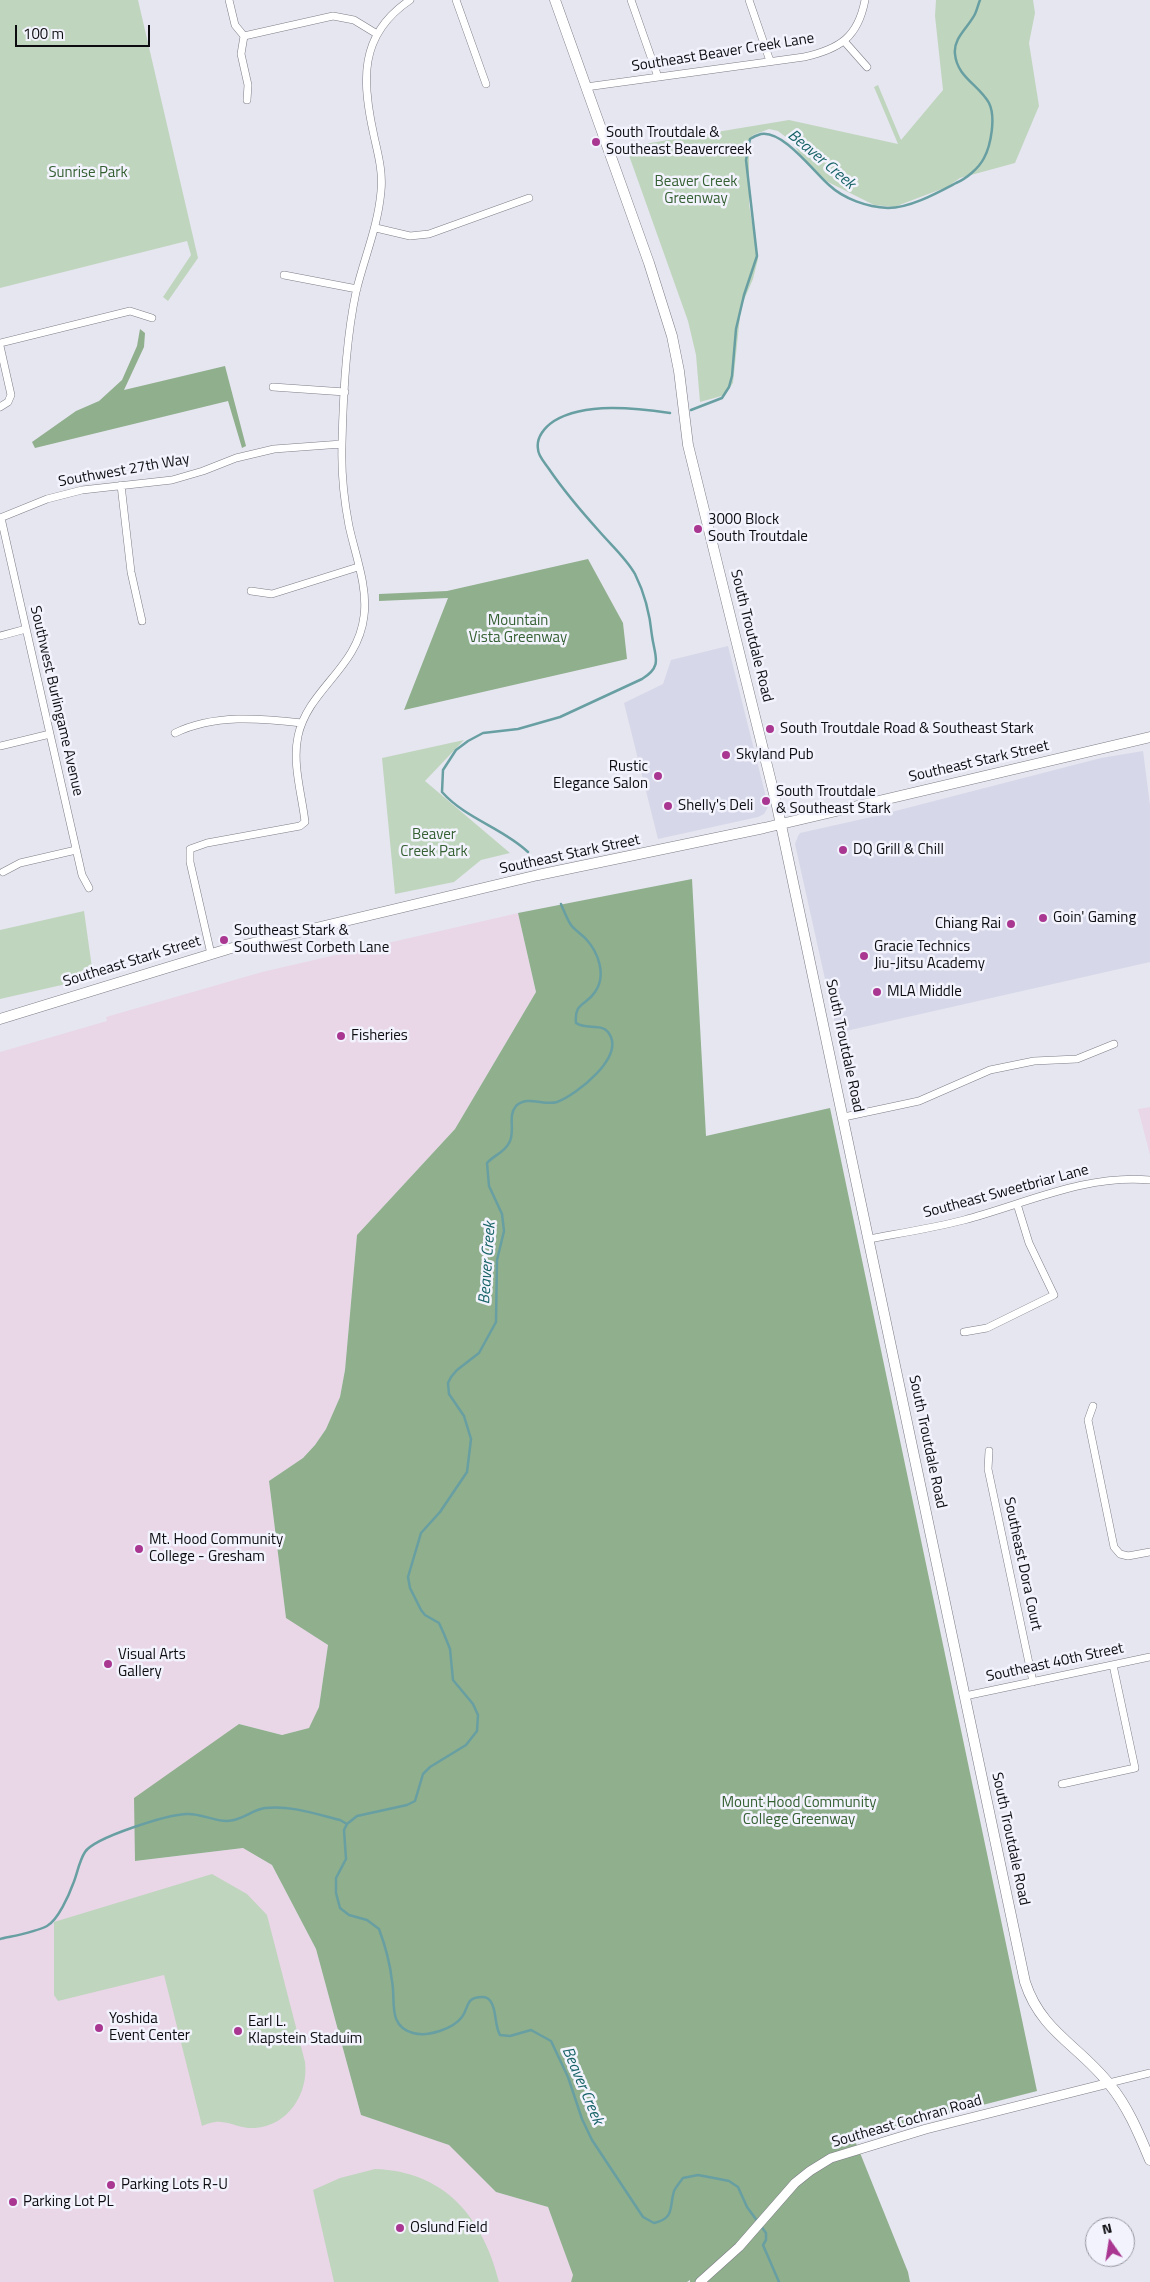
<!DOCTYPE html>
<html>
<head>
<meta charset="utf-8">
<style>
  body { margin:0 }
  #map { position:relative; width:1150px; height:2282px; overflow:hidden; background:#e6e6f1; font-family:"Titillium Web",sans-serif }
  canvas { display:block }
  .north { position:absolute; left:1085px; top:2217px; width:50px; height:50px; box-sizing:border-box; background:#f3f3fe; border:1px solid #97979f; border-radius:50%; rotate:347deg; font-size:14px; font-weight:700; line-height:20px; text-align:center; color:#0c0c10 }
  .north::after { content:''; display:block; margin:auto; width:18px; height:22px; background:#a93690; clip-path:polygon(50% 0,100% 100%,50% 72%,0 100%) }
  .scale { position:absolute; left:15px; top:25px; width:135px; height:22px; box-sizing:border-box; border:2px solid #0c0c10; border-top:0; padding-left:6px; font-size:15px; line-height:18px; white-space:nowrap; color:#0c0c10; -webkit-text-stroke:4px #f3f3fe; paint-order:stroke }
</style>
</head>
<body>
<div id="map">
<canvas width="1150" height="2282"></canvas>
<div class="north">N</div>
<div class="scale">100 m</div>
</div>
<script>
const ctx = document.querySelector('canvas').getContext('2d');
ctx.lineJoin = 'round';
function paint(path, color) { ctx.fillStyle = color; ctx.fill(path, 'evenodd'); }
function stroke(path, color, width, dash) { ctx.strokeStyle = color; ctx.lineWidth = width; ctx.lineCap = dash ? 'butt' : 'round'; ctx.setLineDash(dash || []); ctx.stroke(path); }
function label(font, color, halo, rows, align = 'center') {
  ctx.font = font + ' "Titillium Web",sans-serif'; ctx.lineWidth = 5; ctx.setLineDash([]); ctx.textBaseline = 'middle'; ctx.strokeStyle = halo; ctx.fillStyle = color; for (const [text, x, y, turn = 0] of rows) {
    ctx.save(); ctx.translate(x, y); ctx.rotate((+turn || 0) * Math.PI / 180); ctx.textAlign = isNaN(turn) ? turn : align; if (halo) ctx.strokeText(text, 0, 0); ctx.fillText(text, 0, 0); ctx.restore();
  }
}
paint(new Path2D(`
  M 728,646 L 768,805 L 767,809 L 764,814 L 758,817 L 658,839 L 624,703 L 663,684 L 671,660 Z
  M 1143,751 L 1150,805 L 1150,962 L 837,1033 L 795,844 L 798,836 L 800,833 L 876,816 L 1101,758 Z`), '#d6d7e8');
paint(new Path2D(`
  M 518,913 L 536,992 L 455,1129 L 357,1235 L 345,1370 L 340,1397 L 326,1429 L 315,1445 L 303,1458 L 269,1481 L 286,1617 L 328,1645 L 319,1707 L 310,1728 L 282,1735 L 239,1724 L 135,1861 L 243,1848 L 272,1865 L 316,1949 L 361,2115 L 450,2145 L 496,2192 L 548,2207 L 574,2275 L 571,2282 L 0,2282 L 0,1052 L 107,1021 L 106,1017 L 262,972 Z
  M 1150,1107 L 1150,1155 L 1138,1109 Z`), '#e9d7e8');
paint(new Path2D(`
  M 0,0 L 138,0 L 198,258 L 168,301 L 163,297 L 191,255 L 187,241 L 0,288 Z
  M 936,0 L 1033,0 L 1035,13 L 1029,43 L 1039,106 L 1015,163 L 960,178 L 947,187 L 894,207 L 874,205 L 828,182 L 806,163 L 791,141 L 778,131 L 769,129 L 753,135 L 749,142 L 749,204 L 758,259 L 753,279 L 741,307 L 733,383 L 725,395 L 700,402 L 696,355 L 688,321 L 626,147 L 789,120 L 898,144 L 874,87 L 878,85 L 901,140 L 943,90 L 935,16 Z
  M 464,740 L 425,781 L 510,853 L 481,860 L 454,882 L 395,894 L 382,758 Z
  M 84,911 L 93,975 L 75,982 L 0,999 L 0,930 Z
  M 212,1874 L 247,1894 L 267,1915 L 305,2062 C 309,2093 288,2126 255,2128 C 242,2129 233,2123 221,2122 C 215,2121 207,2124 202,2126 L 164,1975 L 58,2001 L 54,1995 L 54,1922 Z
  M 375,2169 C 445,2171 483,2218 499,2282 L 334,2282 L 313,2190 L 340,2178 Z`), '#c0d5be');
paint(new Path2D(`
  M 140,329 L 145,333 L 144,347 L 124,390 L 225,366 L 246,446 L 242,448 L 228,401 L 35,448 L 32,442 L 76,411 L 99,401 L 122,380 L 137,346 Z
  M 588,559 L 623,623 L 627,659 L 404,710 L 448,598 L 379,601 L 379,594 L 447,591 Z
  M 692,879 L 706,1136 L 830,1108 L 1037,2091 L 854,2138 L 908,2272 L 910,2282 L 690,2282 L 690,2280 L 687,2282 L 571,2282 L 573,2275 L 548,2207 L 496,2192 L 449,2145 L 361,2115 L 316,1949 L 272,1865 L 243,1848 L 135,1861 L 134,1798 L 239,1724 L 282,1735 L 309,1728 L 319,1707 L 328,1645 L 286,1618 L 269,1481 L 303,1458 L 315,1445 L 326,1429 L 340,1397 L 345,1370 L 357,1235 L 455,1129 L 536,992 L 518,913 Z`), '#90af8d');
stroke(new Path2D(`
  M 691,410 L 722,398 L 729,387 L 732,376 L 736,329 L 744,295 L 757,256 L 746,160 L 750,139 C 753,137 757,135 761,134 C 783,130 813,171 829,185 C 844,199 867,207 888,208 C 910,208 937,193 956,183 C 966,179 979,168 984,158 C 991,145 996,117 989,103 C 979,85 957,77 955,54 C 953,38 968,28 975,14 C 977,10 978,5 980,0
  M 528,852 C 503,828 466,819 442,792 L 443,770 L 456,750 L 468,741 L 483,733 L 518,729 L 560,717 L 642,679 C 663,666 655,657 652,636 C 650,615 645,594 635,574 C 626,558 611,545 599,531 C 581,511 564,491 549,469 C 545,463 538,456 538,449 C 536,437 545,427 554,421 C 585,402 636,408 670,413
  M 561,904 C 564,911 567,919 571,925 C 575,930 581,934 586,939 C 598,952 607,975 595,992 C 586,1006 574,1002 576,1023 C 585,1030 601,1023 608,1032 C 627,1056 576,1095 557,1102 C 544,1106 527,1095 516,1106 C 507,1116 516,1132 509,1143 C 504,1153 494,1155 487,1163 L 489,1186 L 502,1214 L 504,1231 L 497,1260 L 496,1322 L 479,1353 L 457,1370 L 451,1377 L 448,1383 L 449,1394 L 464,1416 L 471,1439 L 467,1472 L 440,1512 L 421,1533 L 408,1577 L 410,1588 L 421,1610 L 425,1615 L 439,1623 L 444,1634 L 450,1649 L 453,1680 L 473,1704 L 478,1715 L 477,1731 L 466,1745 L 430,1767 L 423,1774 L 415,1801 L 407,1805 L 357,1816 L 347,1824 L 344,1830 L 346,1859 L 336,1878 L 336,1893 L 340,1908 L 349,1915 L 367,1920 L 379,1929 C 385,1945 390,1963 392,1981 C 396,2000 387,2026 413,2033 C 428,2037 453,2029 462,2017 C 469,2008 465,1997 482,1997 C 486,1997 489,1998 491,2002 C 497,2011 494,2024 500,2035 L 510,2036 L 531,2030 L 551,2041 L 568,2077 L 582,2119 L 592,2140 L 643,2217 L 654,2223 C 675,2218 669,2208 674,2191 C 676,2187 680,2182 683,2178 L 698,2175 L 714,2178 L 729,2181 L 738,2187 L 747,2207 L 766,2233 L 766,2240 L 763,2245 L 779,2282
  M 0,1939 C 13,1936 36,1932 47,1926 C 58,1920 69,1895 73,1884 C 77,1875 79,1861 85,1852 C 95,1837 167,1815 186,1814 C 201,1813 212,1821 227,1821 C 242,1821 251,1810 265,1808 C 290,1805 316,1814 340,1820 L 347,1824`), '#689fa2', 2.5);
const minor = new Path2D(`
  M 229,0 L 235,25 L 244,36 L 241,54 L 248,85 L 247,100
  M 456,0 L 486,84
  M 631,0 L 658,77
  M 749,0 L 770,61
  M 244,36 L 333,16 L 354,20 L 377,34
  M 844,41 L 867,67
  M 586,87 L 804,57 C 840,49 858,37 865,0
  M 376,228 L 410,236 L 429,234 L 529,198
  M 284,275 L 357,289
  M 0,343 L 130,311 L 152,318
  M 0,346 L 11,395 L 8,402 L 0,407
  M 273,387 L 345,392
  M 121,485 L 131,572 L 142,621
  M 0,518 L 47,499 L 82,490 L 172,480 L 203,471 L 236,458 L 274,449 L 342,444
  M 1,518 L 82,875 L 89,888
  M 251,591 L 272,594 L 358,567
  M 0,636 L 26,629
  M 175,733 C 214,714 260,718 302,723
  M 0,746 L 50,734
  M 3,872 L 20,863 L 76,850
  M 211,954 L 190,862 L 190,849 L 207,843 L 300,826 L 305,822 C 302,795 292,764 298,736 C 308,689 358,668 364,616 C 368,587 355,554 349,526 C 344,500 341,471 342,444 C 343,396 346,339 356,292 C 364,258 378,227 381,191 C 383,172 378,154 374,136 C 362,82 358,35 410,0
  M 844,1117 L 919,1101 L 990,1070 L 1034,1061 L 1077,1059 L 1114,1044
  M 869,1239 C 901,1233 933,1228 964,1220 C 1025,1204 1085,1174 1150,1180
  M 964,1332 L 987,1328 L 1054,1295 L 1029,1243 L 1017,1204
  M 1093,1406 L 1088,1420 L 1114,1547 L 1120,1554 L 1128,1556 L 1150,1552
  M 989,1451 L 988,1469 L 1033,1682
  M 965,1696 L 1150,1657
  M 1062,1784 L 1135,1768 L 1113,1665
  M 1109,2083 L 1150,2073`);
const tertiary = new Path2D(`
  M 700,2282 L 739,2247 L 795,2183 L 810,2171 L 831,2158 L 926,2129 L 1109,2083`);
const secondary = new Path2D(`
  M 555,0 L 649,263 L 672,336 L 679,371 L 688,445 L 777,806 L 1025,1982 C 1041,2032 1080,2046 1110,2085 C 1128,2107 1139,2134 1150,2160
  M 0,1019 L 228,949 L 538,875 L 764,828 L 1150,737`);
stroke(minor, '#7d7d87', 8);
stroke(tertiary, '#7d7d87', 10);
stroke(secondary, '#7d7d87', 11);
stroke(minor, '#fff', 7);
stroke(tertiary, '#fff', 9);
stroke(secondary, '#fff', 10);
for (const [x, y, r, color] of [
  [596,142,5,"#a93690"],
  [698,529,5,"#a93690"],
  [770,729,5,"#a93690"],
  [726,755,5,"#a93690"],
  [658,776,5,"#a93690"],
  [766,801,5,"#a93690"],
  [668,806,5,"#a93690"],
  [843,850,5,"#a93690"],
  [1043,918,5,"#a93690"],
  [1011,924,5,"#a93690"],
  [224,940,5,"#a93690"],
  [864,956,5,"#a93690"],
  [877,992,5,"#a93690"],
  [341,1036,5,"#a93690"],
  [139,1549,5,"#a93690"],
  [108,1664,5,"#a93690"],
  [99,2028,5,"#a93690"],
  [238,2031,5,"#a93690"],
  [111,2185,5,"#a93690"],
  [13,2202,5,"#a93690"],
  [400,2228,5,"#a93690"]
]) { const dot = new Path2D(); dot.arc(x, y, r, 0, 2 * Math.PI); ctx.fillStyle = color; ctx.fill(dot); stroke(dot, '#f3f3fe', 2); }
label('15px', '#0c0c10', '#f3f3fe', [
  ["Southeast Beaver Creek Lane",723,53,-9],
  ["Southwest 27th Way",124,471,-10],
  ["South Troutdale Road",751,636,76],
  ["Southwest Burlingame Avenue",56,701,77],
  ["Southeast Stark Street",979,762,-13],
  ["Southeast Stark Street",570,855,-12],
  ["Southeast Stark Street",132,962,-17],
  ["South Troutdale Road",844,1046,78],
  ["Southeast Sweetbriar Lane",1006,1192,-15],
  ["South Troutdale Road",927,1442,78],
  ["Southeast Dora Court",1022,1564,78],
  ["Southeast 40th Street",1055,1663,-12],
  ["South Troutdale Road",1010,1839,78],
  ["Southeast Cochran Road",907,2122,-16]
]);
label('15px', '#0c0c10', '#f3f3fe', [
  ["South Troutdale &",606,133],
  ["Southeast Beavercreek",606,150],
  ["3000 Block",708,520],
  ["South Troutdale",708,537],
  ["South Troutdale Road & Southeast Stark",780,729],
  ["Skyland Pub",736,755],
  ["Rustic",648,767,"right"],
  ["Elegance Salon",648,784,"right"],
  ["South Troutdale",776,792],
  ["& Southeast Stark",776,809],
  ["Shelly's Deli",678,806],
  ["DQ Grill & Chill",853,850],
  ["Goin' Gaming",1053,918],
  ["Chiang Rai",1001,924,"right"],
  ["Southeast Stark &",234,931],
  ["Southwest Corbeth Lane",234,948],
  ["Gracie Technics",874,947],
  ["Jiu-Jitsu Academy",874,964],
  ["MLA Middle",887,992],
  ["Fisheries",351,1036],
  ["Mt. Hood Community",149,1540],
  ["College - Gresham",149,1557],
  ["Visual Arts",118,1655],
  ["Gallery",118,1672],
  ["Yoshida",109,2019],
  ["Event Center",109,2036],
  ["Earl L.",248,2022],
  ["Klapstein Staduim",248,2039],
  ["Parking Lots R-U",121,2185],
  ["Parking Lot PL",23,2202],
  ["Oslund Field",410,2228]
], 'left');
label('15px', '#356032', '#f3f3fe', [
  ["Sunrise Park",88,173],
  ["Beaver Creek",696,182],
  ["Greenway",696,199],
  ["Mountain",518,621],
  ["Vista Greenway",518,638],
  ["Beaver",434,835],
  ["Creek Park",434,852],
  ["Mount Hood Community",799,1803],
  ["College Greenway",799,1820]
]);
label('italic 16px', '#176366', '#f3f3fe', [
  ["Beaver Creek",821,160,40],
  ["Beaver Creek",488,1263,-86],
  ["Beaver Creek",582,2086,67]
]);
</script>
</body>
</html>
